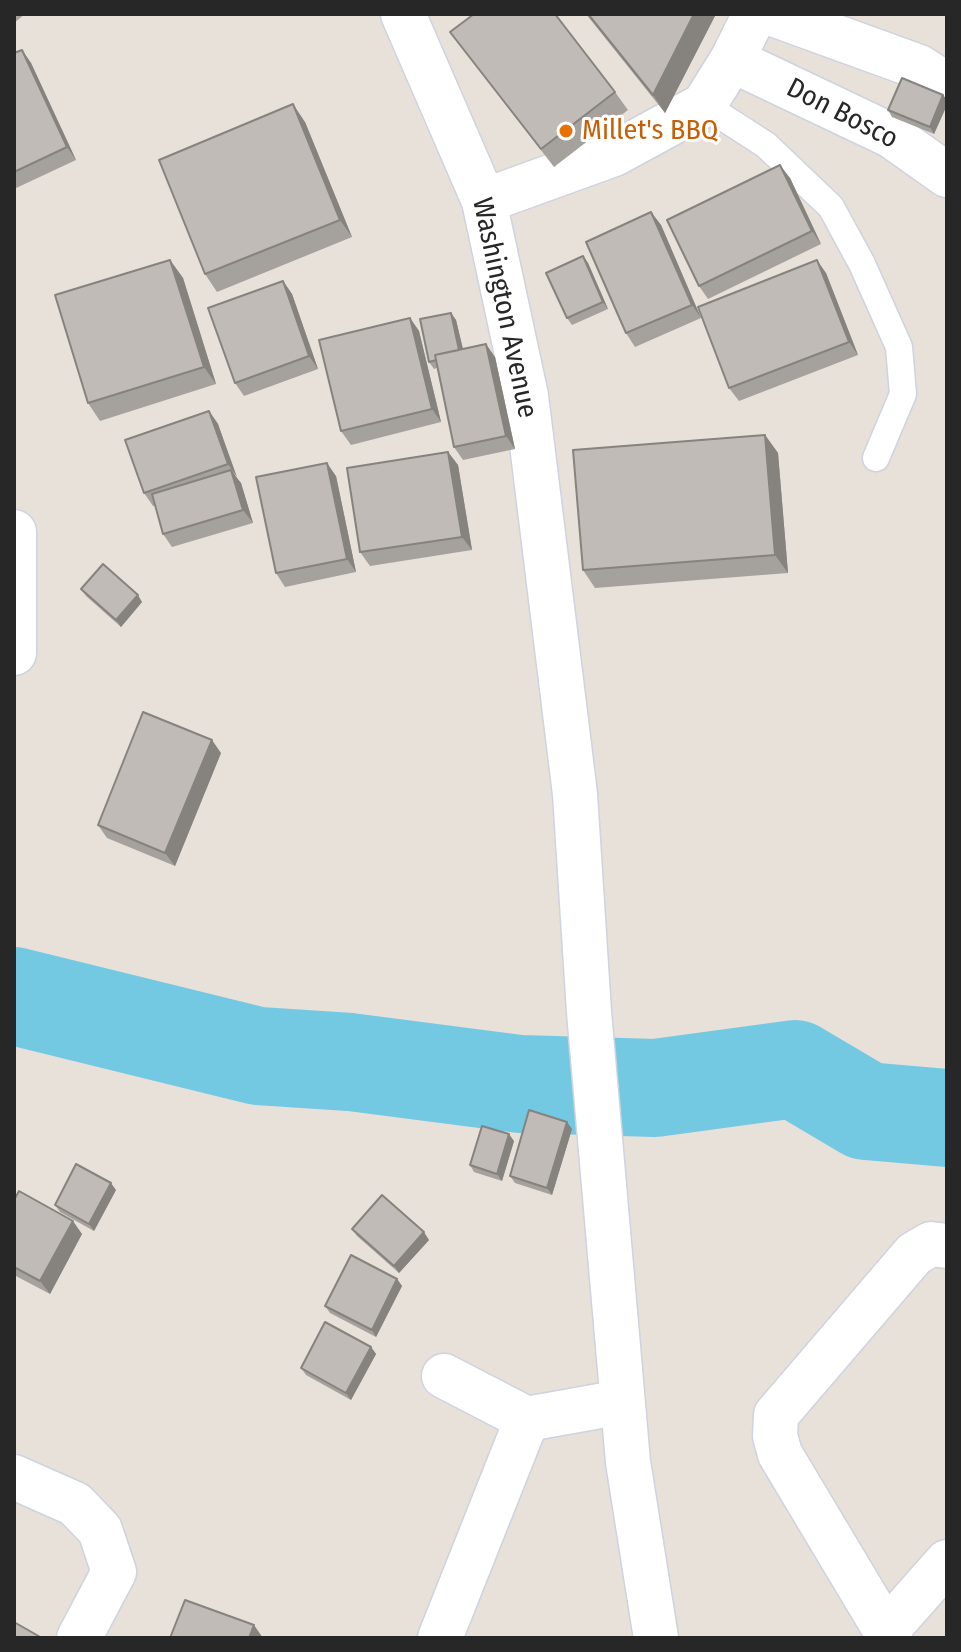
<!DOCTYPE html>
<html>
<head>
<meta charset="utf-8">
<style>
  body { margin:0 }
  #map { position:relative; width:961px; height:1652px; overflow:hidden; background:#e8e1d9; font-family:"Fira Sans Condensed",sans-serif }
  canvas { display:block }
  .frame { position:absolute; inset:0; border:16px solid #272727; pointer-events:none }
</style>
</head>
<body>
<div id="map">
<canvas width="961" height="1652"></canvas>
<div class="frame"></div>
</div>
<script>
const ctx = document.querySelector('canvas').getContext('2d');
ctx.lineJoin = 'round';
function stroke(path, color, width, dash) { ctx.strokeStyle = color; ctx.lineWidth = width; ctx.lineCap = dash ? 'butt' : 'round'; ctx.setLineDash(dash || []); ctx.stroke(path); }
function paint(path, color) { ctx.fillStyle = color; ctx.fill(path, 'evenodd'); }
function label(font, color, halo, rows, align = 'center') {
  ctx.font = font + ' "Fira Sans Condensed",sans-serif'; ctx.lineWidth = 6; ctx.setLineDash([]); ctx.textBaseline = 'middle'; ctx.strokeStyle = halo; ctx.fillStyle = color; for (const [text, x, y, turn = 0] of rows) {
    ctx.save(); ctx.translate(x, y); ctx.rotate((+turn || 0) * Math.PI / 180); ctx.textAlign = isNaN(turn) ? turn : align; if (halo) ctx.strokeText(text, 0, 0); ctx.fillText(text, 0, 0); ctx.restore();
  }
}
stroke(new Path2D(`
  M 14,996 L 258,1056 L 350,1062 L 520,1084 L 655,1088 L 795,1069 L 866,1111 L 947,1118`), '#74c9e2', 98);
const service = new Path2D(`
  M 704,105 L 766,145 L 831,207 L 862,264 L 899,347 L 903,394 L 876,458`);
const minor = new Path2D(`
  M 403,14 L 484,201 L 526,396 L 575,794 L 589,1012 L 628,1462 L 656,1638
  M 773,14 L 919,67 L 947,85
  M 732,60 L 892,136 L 947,175
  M 484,201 L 614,154 L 704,105 L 732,60 L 755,14
  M 14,532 L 14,653
  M 444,1376 L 527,1419
  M 14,1477 L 75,1504 L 100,1530 L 114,1572 L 79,1638
  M 887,1630 L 947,1562
  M 440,1638 L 527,1419 L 622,1402
  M 890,1638 L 780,1454 L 775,1436 L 776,1415 L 914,1254 L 931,1244 L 947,1246`);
stroke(service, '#cfd2df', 29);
stroke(minor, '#cfd2df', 47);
stroke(service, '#fff', 26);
stroke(minor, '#fff', 44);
paint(new Path2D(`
  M 14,14 L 25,14 L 14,23 Z
  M 586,14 L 716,14 L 665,113 Z
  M 450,32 L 615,92 L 628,110 L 554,167 Z
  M 22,50 L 31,63 L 76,160 L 14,189 L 14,53 Z
  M 943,95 L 947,100 L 947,105 L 934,134 L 892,117 L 888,110 Z
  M 305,122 L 352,237 L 217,292 L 205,274 Z
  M 790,178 L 821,244 L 708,299 L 699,286 Z
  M 651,212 L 661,225 L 701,318 L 635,347 L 626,333 Z
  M 583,256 L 588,263 L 608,309 L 572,325 L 567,318 Z
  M 170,260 L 183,278 L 216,384 L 100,421 L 88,403 Z
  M 826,273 L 858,355 L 739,401 L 729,388 Z
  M 283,281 L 292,294 L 318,369 L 244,396 L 235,383 Z
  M 451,313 L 456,320 L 463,349 L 495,357 L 515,449 L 463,460 L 454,447 L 437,368 L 434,369 L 429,362 Z
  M 410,318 L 419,331 L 441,422 L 351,445 L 341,431 Z
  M 209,411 L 218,424 L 236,478 L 241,483 L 253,523 L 172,547 L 163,534 L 155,506 L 153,506 L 144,493 Z
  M 765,435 L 778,453 L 788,573 L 595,588 L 583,570 Z
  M 448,452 L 458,465 L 472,550 L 370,566 L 360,552 Z
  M 336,476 L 356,572 L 285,587 L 276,573 Z
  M 81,589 L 142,602 L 121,627 L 86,596 Z
  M 221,753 L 175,866 L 107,838 L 98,825 Z
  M 572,1129 L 552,1195 L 515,1183 L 510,1176 Z
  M 514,1141 L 502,1181 L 474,1172 L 470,1165 Z
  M 116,1190 L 94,1231 L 60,1212 L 55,1205 Z
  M 14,1200 L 82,1234 L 50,1294 L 14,1275 Z
  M 352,1229 L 429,1240 L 399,1273 L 357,1236 Z
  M 397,1279 L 402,1286 L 376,1337 L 330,1313 L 325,1306 Z
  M 371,1347 L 376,1354 L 351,1400 L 306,1375 L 301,1368 Z`), '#a5a19d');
paint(new Path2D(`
  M 694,14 L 716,14 L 665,113 L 653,95 Z
  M 22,50 L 31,63 L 76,160 L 67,147 Z
  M 943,95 L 947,100 L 947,105 L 934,134 L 930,127 Z
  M 293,104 L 305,122 L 352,237 L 340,220 Z
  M 780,165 L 790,178 L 821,244 L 812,231 Z
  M 651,212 L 661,225 L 701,318 L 692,305 Z
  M 583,256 L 588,263 L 608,309 L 603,302 Z
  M 170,260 L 183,278 L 216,384 L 204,367 Z
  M 817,260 L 826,273 L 858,355 L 849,342 Z
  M 283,281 L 292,294 L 318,369 L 309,356 Z
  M 451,313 L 456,320 L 466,362 L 461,355 Z
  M 410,318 L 419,331 L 441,422 L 432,409 Z
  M 486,344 L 495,357 L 515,449 L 506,436 Z
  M 209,411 L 218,424 L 237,477 L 228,464 Z
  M 765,435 L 778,453 L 788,573 L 775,555 Z
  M 448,452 L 458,465 L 472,550 L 462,537 Z
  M 327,463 L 336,476 L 356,572 L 347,559 Z
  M 231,470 L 241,483 L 253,523 L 243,510 Z
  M 138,595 L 142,602 L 121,627 L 116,620 Z
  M 212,740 L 221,753 L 175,866 L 165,853 Z
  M 567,1122 L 572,1129 L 552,1195 L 547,1188 Z
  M 509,1134 L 514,1141 L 502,1181 L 497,1174 Z
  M 111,1183 L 116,1190 L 94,1231 L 89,1224 Z
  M 73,1221 L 82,1234 L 50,1294 L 40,1281 Z
  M 424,1232 L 429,1240 L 399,1273 L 394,1266 Z
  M 397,1279 L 402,1286 L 376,1337 L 372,1330 Z
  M 371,1347 L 376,1354 L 351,1400 L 346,1393 Z
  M 254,1625 L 263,1638 L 249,1638 Z`), '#86837f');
const building = new Path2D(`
  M 474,14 L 555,14 L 615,92 L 541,149 L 450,32 Z
  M 588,14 L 694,14 L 653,95 Z
  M 22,50 L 67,147 L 14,172 L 14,53 Z
  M 902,78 L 943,95 L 930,127 L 888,110 Z
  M 293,104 L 340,220 L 205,274 L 159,160 Z
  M 780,165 L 812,231 L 699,286 L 667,220 Z
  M 651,212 L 692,305 L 626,333 L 586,242 Z
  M 583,256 L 603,302 L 567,318 L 546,273 Z
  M 170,260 L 204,367 L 88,403 L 55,295 Z
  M 817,260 L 849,342 L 729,388 L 698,307 Z
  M 283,281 L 309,356 L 235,383 L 208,308 Z
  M 451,313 L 459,350 L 435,355 L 436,360 L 429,362 L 420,319 Z
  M 410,318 L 432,409 L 341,431 L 319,340 Z
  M 486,344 L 506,436 L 454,447 L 435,355 Z
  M 209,411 L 228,464 L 144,493 L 125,440 Z
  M 765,435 L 775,555 L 583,570 L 573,450 Z
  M 448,452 L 462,537 L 360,552 L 347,468 Z
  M 327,463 L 347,559 L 276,573 L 256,477 Z
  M 231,470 L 243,510 L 163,534 L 152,494 Z
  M 103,564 L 138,595 L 116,620 L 81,589 Z
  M 143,712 L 212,740 L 165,853 L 98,825 Z
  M 529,1110 L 567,1122 L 547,1188 L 510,1176 Z
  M 482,1126 L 509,1134 L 497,1174 L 470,1165 Z
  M 76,1164 L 111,1183 L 89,1224 L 55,1205 Z
  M 19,1191 L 73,1221 L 40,1281 L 14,1267 L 14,1200 Z
  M 382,1195 L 424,1232 L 394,1266 L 352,1229 Z
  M 351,1255 L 397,1279 L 372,1330 L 325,1306 Z
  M 325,1322 L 371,1347 L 346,1393 L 301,1368 Z
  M 185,1600 L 254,1625 L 249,1638 L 170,1638 Z
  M 14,1622 L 42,1638 L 14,1638 Z`);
paint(building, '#c0bbb6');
stroke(building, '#86837f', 2);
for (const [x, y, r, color] of [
  [566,131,8,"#e8710a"]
]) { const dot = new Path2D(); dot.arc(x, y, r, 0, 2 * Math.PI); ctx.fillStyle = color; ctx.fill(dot); stroke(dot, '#fff', 3); }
label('28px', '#272727', '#fff', [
  ["Don Bosco",842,114,27],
  ["Washington Avenue",504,308,78]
]);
label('28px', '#c56008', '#fff', [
  ["Millet's BBQ",582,131]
], 'left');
</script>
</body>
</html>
